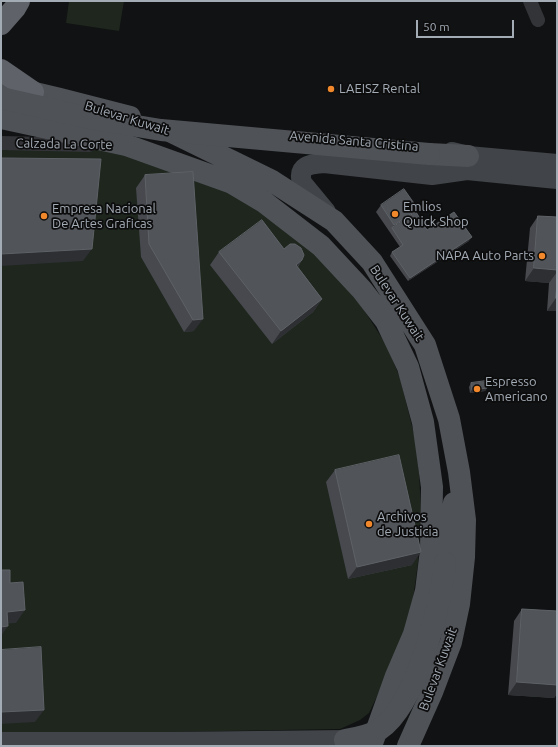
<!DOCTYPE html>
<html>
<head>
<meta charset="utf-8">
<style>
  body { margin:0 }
  #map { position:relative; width:558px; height:747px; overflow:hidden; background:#111213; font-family:Ubuntu,sans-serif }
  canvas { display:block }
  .frame { position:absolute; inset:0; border:2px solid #a3abb4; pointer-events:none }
  .scale { position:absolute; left:416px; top:20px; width:98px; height:18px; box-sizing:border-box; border:2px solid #a3abb4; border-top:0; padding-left:5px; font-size:12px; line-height:14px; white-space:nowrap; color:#a3abb4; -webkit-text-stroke:3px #0d0d0e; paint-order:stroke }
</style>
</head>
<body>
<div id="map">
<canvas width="558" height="747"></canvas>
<div class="frame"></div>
<div class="scale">50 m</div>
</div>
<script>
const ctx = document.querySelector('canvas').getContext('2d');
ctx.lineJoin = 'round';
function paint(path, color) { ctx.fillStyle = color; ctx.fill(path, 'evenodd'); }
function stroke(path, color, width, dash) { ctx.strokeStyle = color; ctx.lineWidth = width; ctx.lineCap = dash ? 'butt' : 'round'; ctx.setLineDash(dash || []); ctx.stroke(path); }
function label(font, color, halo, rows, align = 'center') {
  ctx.font = font + ' Ubuntu,sans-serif'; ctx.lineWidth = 3.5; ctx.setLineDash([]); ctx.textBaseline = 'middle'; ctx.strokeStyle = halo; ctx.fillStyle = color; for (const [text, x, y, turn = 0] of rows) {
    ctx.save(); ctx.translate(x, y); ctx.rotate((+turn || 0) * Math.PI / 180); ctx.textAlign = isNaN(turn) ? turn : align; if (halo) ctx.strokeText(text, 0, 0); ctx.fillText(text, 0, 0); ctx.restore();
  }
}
paint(new Path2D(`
  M 69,1 L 124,1 L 119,31 L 66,23 Z
  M 1,148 L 125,149 L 227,188 L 327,262 L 364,310 L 387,346 L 400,378 L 415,438 L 419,472 L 421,511 L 418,563 L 411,613 L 384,682 L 369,713 L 360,720 L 340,729 L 1,735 Z`), '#1e261e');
stroke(new Path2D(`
  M 530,1 L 538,20
  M 1,143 L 89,145`), '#333438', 14);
stroke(new Path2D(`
  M 452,152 L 468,156 L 557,164
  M 326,212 L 302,183 C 297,165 311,164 324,163 L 432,175 L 467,170 L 557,179
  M 1,742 L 167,742 L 345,740`), '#414448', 20);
stroke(new Path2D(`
  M 1,85 L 60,99 L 130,117
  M 1,118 L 126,145 L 232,183 L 264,202 L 321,246 L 362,290 L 386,321 L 408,367 L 423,422 L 432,487 L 431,550 L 426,591 L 414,634 L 396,676 L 371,746
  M 172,132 L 272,181 L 334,221 L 372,262 L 425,345 L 449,419 L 459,472 L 465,520 L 464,557 L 459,604 L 451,642 L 432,692 L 408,746
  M 429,154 L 468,156
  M 445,563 L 454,503`), '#4f5257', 22);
stroke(new Path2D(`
  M 1,24 L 15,8 L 19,1
  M 1,70 L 33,92`), '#5f6369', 22);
stroke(new Path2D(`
  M 1,98 L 94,119 L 161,130 L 429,154
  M 345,740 C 357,738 370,736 380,729 C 417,703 441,606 445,563`), '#4f5257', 22);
paint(new Path2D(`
  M 193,172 L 194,331 L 184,332 L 141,257 L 136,188 L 145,175 Z
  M 381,205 L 418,209 L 416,212 L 427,230 L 469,241 L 408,281 L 390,256 L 392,252 L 400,247 L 376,212 Z
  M 538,216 L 557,217 L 557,311 L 547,311 L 549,283 L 525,281 L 530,228 Z
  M 219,252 L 302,260 L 298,267 L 322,299 L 313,312 L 272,344 L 210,265 Z
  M 471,383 L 487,388 L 485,391 L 470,393 L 469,387 Z
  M 335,470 L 412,565 L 348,579 L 326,482 Z
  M 522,609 L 557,611 L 557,694 L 554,698 L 508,695 L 514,621 Z`), '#47494e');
paint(new Path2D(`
  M 418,209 L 413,216 L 392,228 L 394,225 Z
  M 472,237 L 469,241 L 408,281 L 410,278 Z
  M 92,249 L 83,261 L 1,266 L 1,254 Z
  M 302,260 L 293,273 L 296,265 Z
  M 534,268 L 557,270 L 557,272 L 549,283 L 525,281 Z
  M 556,298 L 557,298 L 557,311 L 547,311 Z
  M 322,299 L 313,312 L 272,344 L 281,331 Z
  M 203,319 L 194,331 L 184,332 L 193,320 Z
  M 487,388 L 485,391 L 470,393 L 472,390 Z
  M 421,552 L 412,565 L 348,579 L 357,567 Z
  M 25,610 L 16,623 L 1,624 L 7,612 Z
  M 8,626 L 1,636 L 1,627 Z
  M 517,682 L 557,685 L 557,694 L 554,698 L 508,695 Z
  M 44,710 L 35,722 L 1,724 L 1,712 Z`), '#2d2f32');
const building = new Path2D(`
  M 1,158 L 101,159 L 92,249 L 1,254 Z
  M 193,172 L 203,319 L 193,320 L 149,244 L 145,175 Z
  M 404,189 L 418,209 L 394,225 L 381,205 Z
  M 416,212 L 427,230 L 454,212 L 472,237 L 410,278 L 392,252 L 403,245 L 392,228 Z
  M 538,216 L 557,217 L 557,270 L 534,268 Z
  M 262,220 L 284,249 L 290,244 L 295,244 L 301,248 L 304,255 L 302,260 L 296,265 L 322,299 L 281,331 L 219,252 Z
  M 557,285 L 557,298 L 556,298 Z
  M 486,381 L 487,388 L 472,390 L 471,383 Z
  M 399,455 L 421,552 L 357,567 L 335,470 Z
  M 1,570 L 10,570 L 10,583 L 23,582 L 25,610 L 7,612 L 8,626 L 1,627 Z
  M 522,609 L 557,611 L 557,685 L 517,682 Z
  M 41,647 L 44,710 L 1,712 L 1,650 Z`);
paint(building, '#515459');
stroke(building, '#5e6267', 1);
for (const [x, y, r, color] of [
  [331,89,4,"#f1882b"],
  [395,214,4,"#f1882b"],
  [44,216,4,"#f1882b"],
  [542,256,4,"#f1882b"],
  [477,389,4,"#f1882b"],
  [369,524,4,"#f1882b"]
]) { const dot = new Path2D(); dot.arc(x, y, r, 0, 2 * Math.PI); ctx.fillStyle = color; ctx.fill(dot); stroke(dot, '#0d0d0e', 1.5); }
label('13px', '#a3abb4', '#0d0d0e', [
  ["LAEISZ Rental",339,89],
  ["Emlios",403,207],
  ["Quick Shop",403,222],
  ["Empresa Nacional",52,209],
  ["De Artes Graficas",52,224],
  ["NAPA Auto Parts",534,256,"right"],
  ["Espresso",485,382],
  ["Americano",485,397],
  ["Archivos",377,517],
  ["de Justicia",377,532]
], 'left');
label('13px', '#a3abb4', '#0d0d0e', [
  ["Bulevar Kuwait",127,118,17],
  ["Avenida Santa Cristina",354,141,5],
  ["Calzada La Corte",64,144,1],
  ["Bulevar Kuwait",397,303,57],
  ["Bulevar Kuwait",438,669,-70]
]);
</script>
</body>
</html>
